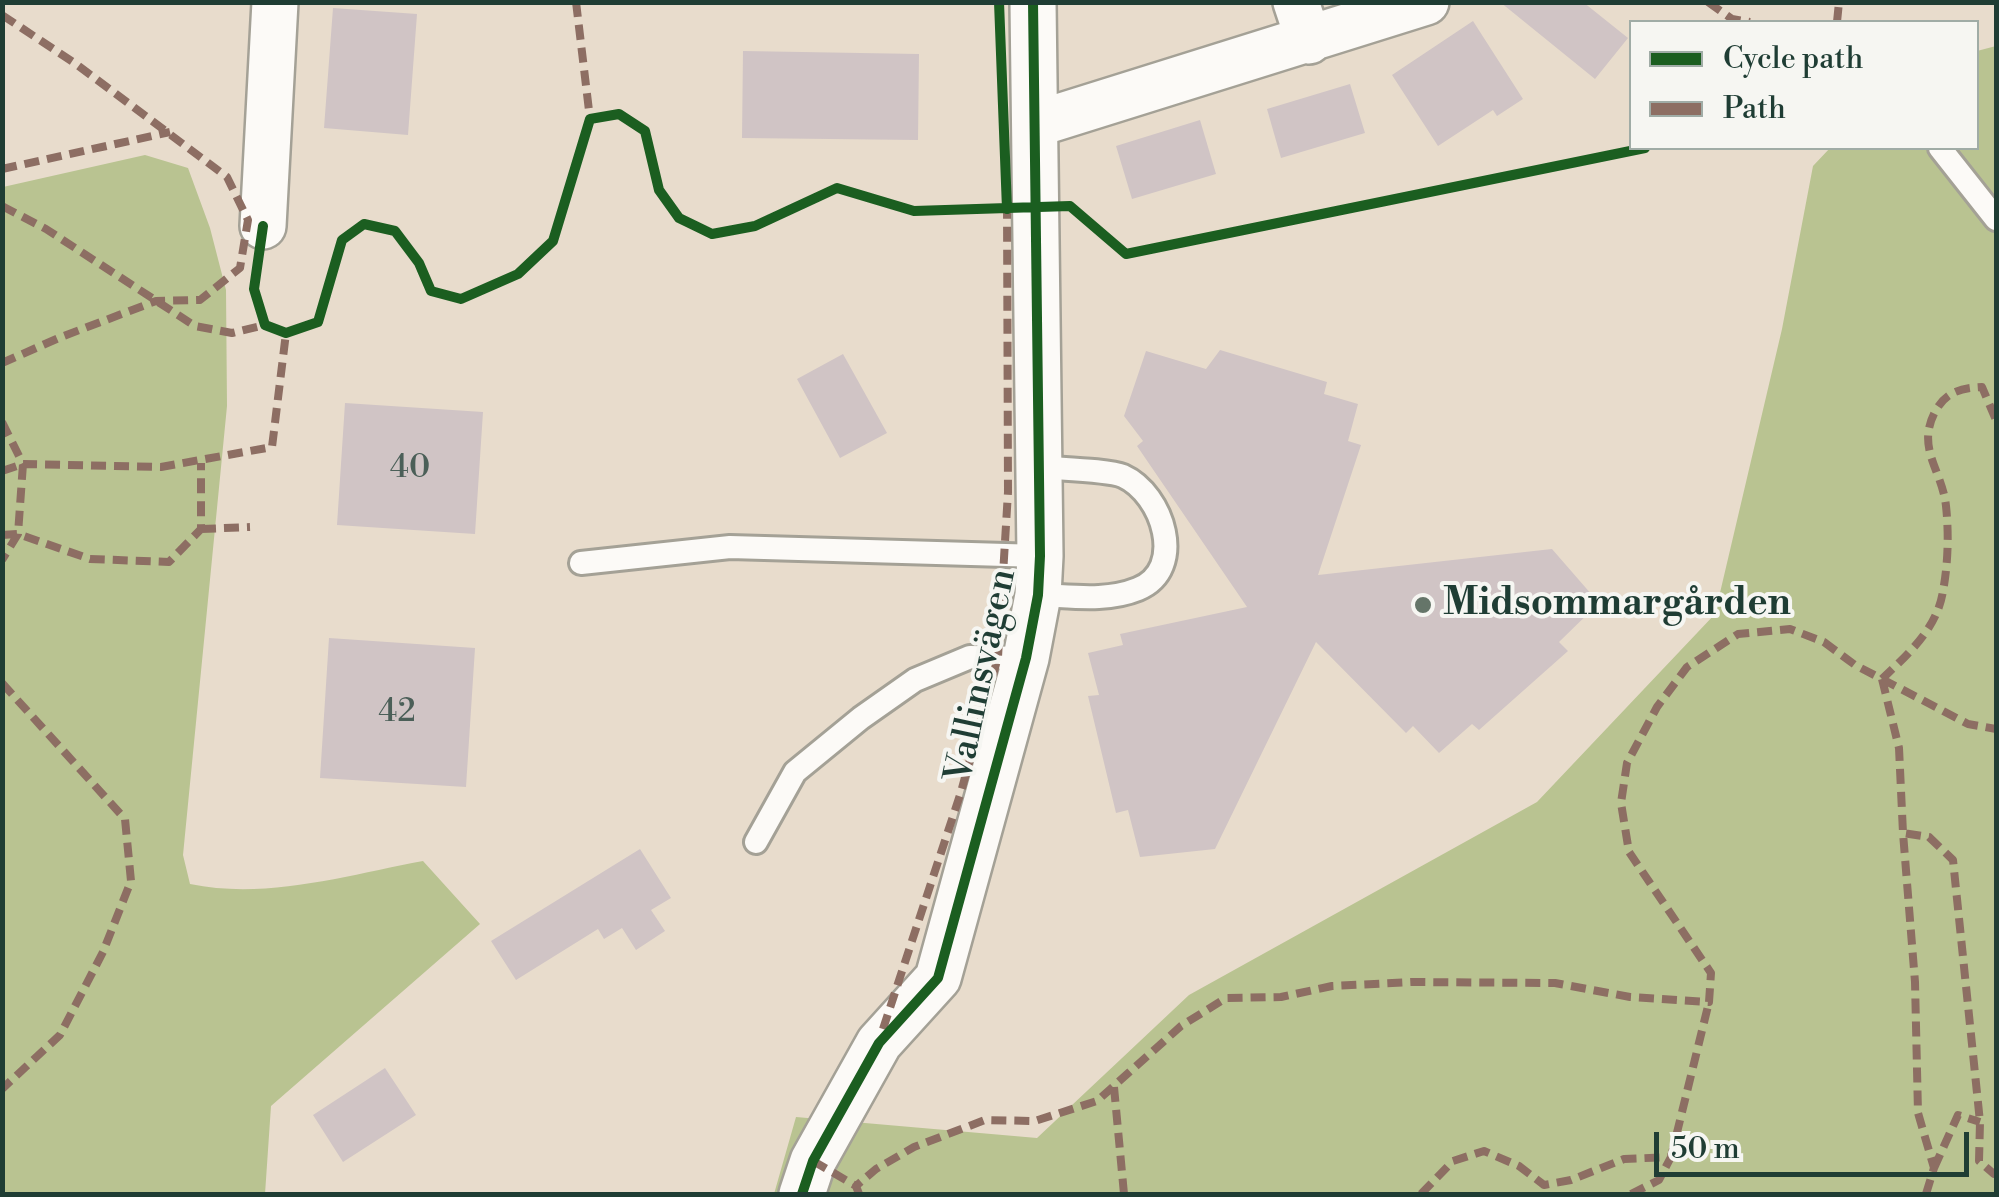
<!DOCTYPE html>
<html>
<head>
<meta charset="utf-8">
<style>
  body { margin:0 }
  #map { position:relative; width:1999px; height:1197px; overflow:hidden; background:#e8dccc; font-family:"Libre Bodoni",serif }
  canvas { display:block }
  .frame { position:absolute; inset:0; border:5px solid #1f3d34; pointer-events:none }
  .legend { position:absolute; left:1629px; top:20px; width:350px; height:130px; box-sizing:border-box; background:#f6f6f2; border:2px solid #a0aca6; margin:0; padding:12px 18px; list-style:none; font-size:30px; color:#1f3d34 }
  .legend li { display:flex; align-items:center; gap:20px; height:50px }
  .legend b { width:50px; border:2px solid #a0aca6 }
  .scale { position:absolute; left:1654px; top:1132px; width:315px; height:45px; box-sizing:border-box; border:5px solid #1f3d34; border-top:0; padding-left:12px; font-size:30px; line-height:35px; white-space:nowrap; color:#1f3d34; -webkit-text-stroke:8px #f6f6f2; paint-order:stroke }
</style>
</head>
<body>
<div id="map">
<canvas width="1999" height="1197"></canvas>
<div class="frame"></div>
<ul class="legend">
<li><b style="height:12px;background:#1b5e20"></b>Cycle path</li>
<li><b style="height:12px;background:#8d6e63"></b>Path</li>
</ul>
<div class="scale">50 m</div>
</div>
<script>
const ctx = document.querySelector('canvas').getContext('2d');
ctx.lineJoin = 'round';
function paint(path, color) { ctx.fillStyle = color; ctx.fill(path, 'evenodd'); }
function stroke(path, color, width, dash) { ctx.strokeStyle = color; ctx.lineWidth = width; ctx.lineCap = dash ? 'butt' : 'round'; ctx.setLineDash(dash || []); ctx.stroke(path); }
function label(font, color, halo, rows, align = 'center') {
  ctx.font = font + ' "Libre Bodoni",serif'; ctx.lineWidth = 8; ctx.setLineDash([]); ctx.textBaseline = 'middle'; ctx.strokeStyle = halo; ctx.fillStyle = color; for (const [text, x, y, turn = 0] of rows) {
    ctx.save(); ctx.translate(x, y); ctx.rotate((+turn || 0) * Math.PI / 180); ctx.textAlign = isNaN(turn) ? turn : align; if (halo) ctx.strokeText(text, 0, 0); ctx.fillText(text, 0, 0); ctx.restore();
  }
}
paint(new Path2D(`
  M 1996,46 L 1996,1194 L 774,1194 L 796,1117 L 1037,1138 L 1189,995 L 1537,802 L 1715,614 L 1782,329 L 1813,166 L 1830,148 L 1976,148 L 1977,51 Z
  M 145,155 L 188,168 L 210,228 L 226,290 L 227,406 L 183,855 L 190,884 C 266,900 348,875 423,861 L 480,924 L 271,1106 L 265,1194 L 3,1194 L 3,187 Z`), '#b9c391');
paint(new Path2D(`
  M 1500,2 L 1583,2 L 1628,38 L 1595,79 Z
  M 333,8 L 417,14 L 408,135 L 324,128 Z
  M 1473,21 L 1523,99 L 1497,116 L 1493,110 L 1438,146 L 1392,75 Z
  M 743,51 L 919,54 L 918,140 L 742,138 Z
  M 1350,84 L 1365,133 L 1281,158 L 1267,109 Z
  M 1200,120 L 1216,174 L 1132,199 L 1116,146 Z
  M 1220,350 L 1327,382 L 1324,394 L 1358,404 L 1348,441 L 1361,445 L 1318,575 L 1552,549 L 1599,603 L 1559,642 L 1568,651 L 1479,730 L 1472,724 L 1439,753 L 1413,726 L 1406,733 L 1316,642 L 1215,849 L 1140,857 L 1128,810 L 1116,813 L 1088,696 L 1099,695 L 1088,653 L 1123,645 L 1120,634 L 1247,607 L 1137,446 L 1143,441 L 1124,416 L 1146,351 L 1206,369 Z
  M 843,354 L 887,433 L 840,458 L 797,379 Z
  M 345,403 L 483,412 L 475,534 L 337,525 Z
  M 329,638 L 475,648 L 466,787 L 320,778 Z
  M 640,849 L 671,898 L 651,910 L 665,931 L 636,950 L 622,928 L 604,939 L 598,929 L 516,980 L 491,941 Z
  M 385,1068 L 416,1115 L 343,1162 L 313,1115 Z`), '#d0c4c5');
const lane = new Path2D(`
  M 1940,148 L 1996,219
  M 581,563 L 730,547 L 1040,556
  M 1038,595 C 1071,596 1106,602 1138,589 C 1187,569 1163,494 1123,476 C 1108,470 1058,469 1039,467
  M 756,842 L 795,772 L 861,718 L 915,680 L 970,657 L 1026,658`);
const street = new Path2D(`
  M 1296,2 L 1309,41
  M 1036,124 L 1426,2
  M 263,226 L 275,2
  M 802,1194 L 813,1161 L 879,1043 L 938,978 L 1026,658 L 1038,595 L 1040,556 L 1033,2`);
stroke(lane, '#a4a196', 28);
stroke(street, '#a4a196', 50);
stroke(lane, '#fcfaf7', 22);
stroke(street, '#fcfaf7', 45);
stroke(new Path2D(`
  M 576,2 L 590,119
  M 1708,2 L 1732,19 L 1750,22
  M 2,15 L 76,64 L 227,177 L 248,220 L 240,268 L 200,300 L 156,301 L 61,337 L 2,363
  M 1837,22 L 1839,2
  M 2,169 L 170,132
  M 2,206 L 46,229 L 195,326 L 232,333 L 265,325
  M 2,422 L 23,464 L 161,467 L 272,447 L 286,333
  M 2,471 L 23,464 L 18,534 L 2,560
  M 201,529 L 250,527
  M 2,535 L 18,534 L 90,559 L 169,562 L 201,529 L 201,463
  M 1882,679 L 1899,748 L 1903,833
  M 1882,679 L 1968,724 L 1996,729
  M 2,683 L 125,819 L 131,881 L 103,952 L 60,1035 L 2,1089
  M 883,1029 L 961,792 L 998,657 L 1008,492 L 1007,202
  M 1114,1087 L 1124,1194
  M 1671,1157 L 1709,1002
  M 813,1161 L 856,1186
  M 1934,1168 L 1958,1115 L 1980,1122
  M 859,1194 L 856,1186 L 876,1169 L 914,1147 L 985,1120 L 1035,1121 L 1097,1101 L 1181,1026 L 1226,998 L 1281,997 L 1332,986 L 1412,982 L 1555,983 L 1630,997 L 1709,1002 L 1711,973 L 1629,852 L 1621,803 L 1627,763 L 1657,707 L 1687,667 L 1738,634 L 1790,629 L 1824,642 L 1855,665 L 1882,679 C 1908,654 1937,629 1943,591 C 1948,564 1949,534 1946,506 C 1942,469 1915,448 1936,410 C 1947,391 1962,388 1982,387 L 1996,420
  M 1421,1194 L 1453,1161 L 1484,1151 L 1519,1166 L 1544,1185 L 1571,1180 L 1624,1159 L 1671,1157 L 1659,1180 L 1631,1194
  M 1926,1194 L 1934,1168 L 1918,1113 L 1915,982 L 1903,833 L 1929,837 L 1953,860 L 1980,1122 L 1979,1161 L 1994,1174 L 1996,1173`), '#8d6e63', 8, [15, 8]);
stroke(new Path2D(`
  M 999,2 L 1007,209
  M 263,226 L 254,289 L 265,325 L 286,333 L 318,322 L 342,240 L 364,224 L 395,231 L 419,263 L 431,291 L 461,299 L 518,274 L 553,241 L 590,119 L 619,114 L 645,131 L 659,190 L 679,218 L 712,234 L 755,226 L 837,188 L 914,211 L 1070,206 L 1126,254 L 1645,148
  M 802,1194 L 813,1161 L 879,1043 L 938,978 L 1026,658 L 1038,595 L 1040,556 L 1033,2`), '#1b5e20', 10);
for (const [x, y, r, color] of [
  [1423,605,10,"#657569"]
]) { const dot = new Path2D(); dot.arc(x, y, r, 0, 2 * Math.PI); ctx.fillStyle = color; ctx.fill(dot); stroke(dot, '#f6f6f2', 4); }
label('32px', '#4b5f58', null, [
  ["40",410,469],
  ["42",397,713]
]);
label('bold 38px', '#1f3d34', '#f6f6f2', [
  ["Midsommargården",1443,605]
], 'left');
label('38px', '#1f3d34', '#f6f6f2', [
  ["Vallinsvägen",983,676,-78]
]);
</script>
</body>
</html>
